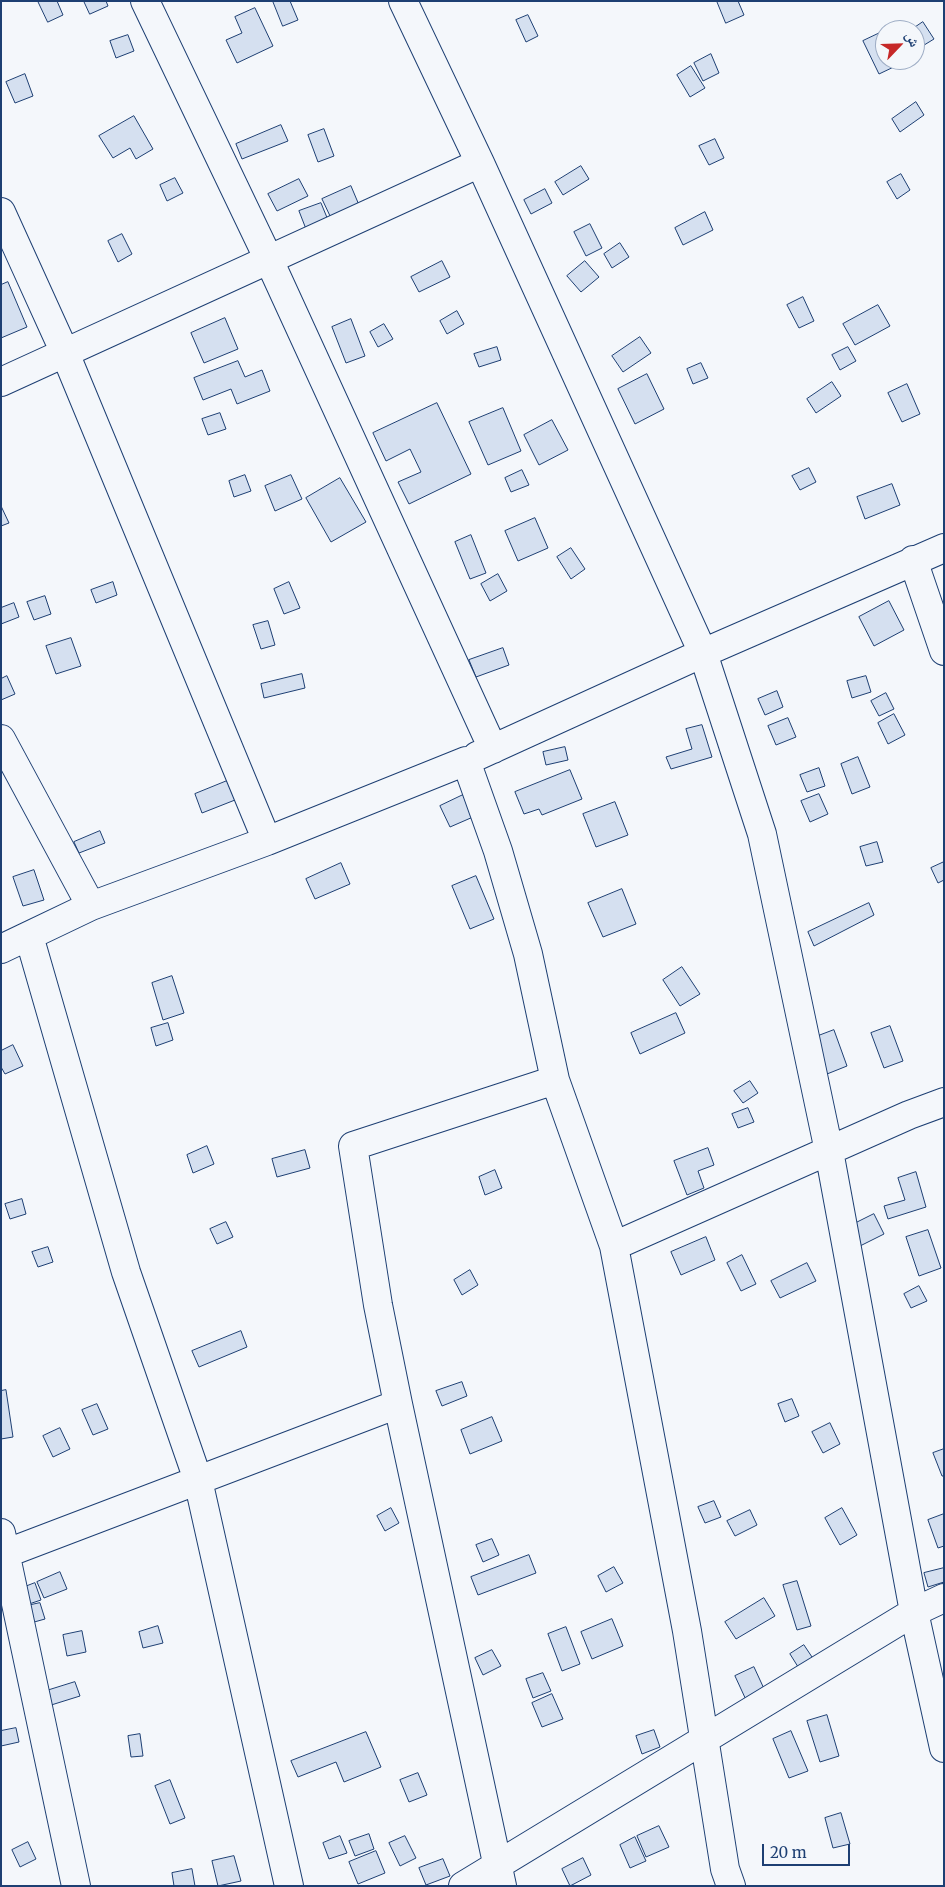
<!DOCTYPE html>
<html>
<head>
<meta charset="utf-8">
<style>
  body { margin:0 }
  #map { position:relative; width:945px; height:1887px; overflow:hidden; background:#f4f7fb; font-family:Merriweather,"Noto Naskh Arabic",serif }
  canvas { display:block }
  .frame { position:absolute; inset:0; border:2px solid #1d3f73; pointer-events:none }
  .north { position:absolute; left:875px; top:20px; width:50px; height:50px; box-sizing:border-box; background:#f4f7fb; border:1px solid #9eadc5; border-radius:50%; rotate:66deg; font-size:14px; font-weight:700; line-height:20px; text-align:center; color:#1d3f73 }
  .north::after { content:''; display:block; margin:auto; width:18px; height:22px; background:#c62828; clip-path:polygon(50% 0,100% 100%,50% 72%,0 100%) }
  .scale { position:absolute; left:762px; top:1844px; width:88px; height:22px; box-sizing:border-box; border:2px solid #1d3f73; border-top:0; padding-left:6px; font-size:15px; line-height:18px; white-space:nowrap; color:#1d3f73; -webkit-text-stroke:4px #f4f7fb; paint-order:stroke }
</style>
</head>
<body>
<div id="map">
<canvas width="945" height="1887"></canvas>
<div class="frame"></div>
<div class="north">ش</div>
<div class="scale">20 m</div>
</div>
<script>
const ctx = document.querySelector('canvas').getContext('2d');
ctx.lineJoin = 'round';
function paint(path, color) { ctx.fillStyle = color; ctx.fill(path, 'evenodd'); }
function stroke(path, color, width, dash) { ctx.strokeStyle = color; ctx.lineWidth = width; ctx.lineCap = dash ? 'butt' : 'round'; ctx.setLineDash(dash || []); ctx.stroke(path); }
const building = new Path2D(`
  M 38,1 L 57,1 L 63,15 L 48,22 Z
  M 84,1 L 106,1 L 108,6 L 90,14 Z
  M 273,1 L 290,1 L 298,20 L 283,26 Z
  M 717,1 L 738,1 L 744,15 L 726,23 Z
  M 255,8 L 273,46 L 237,63 L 226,40 L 242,33 L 235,17 Z
  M 528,15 L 538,36 L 526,42 L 516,20 Z
  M 923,22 L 934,39 L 916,50 L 915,30 L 911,30 Z
  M 884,31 L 885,60 L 898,60 L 900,64 L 879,74 L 863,41 Z
  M 128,35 L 134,51 L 116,58 L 110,41 Z
  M 711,54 L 719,73 L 703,81 L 694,63 Z
  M 691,66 L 705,88 L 690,97 L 677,75 Z
  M 25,74 L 33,96 L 15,103 L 6,82 Z
  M 916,102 L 924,115 L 900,132 L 892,119 Z
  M 134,116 L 153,149 L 136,159 L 130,148 L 113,158 L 99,136 Z
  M 281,125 L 288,141 L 242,159 L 236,144 Z
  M 324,129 L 334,156 L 318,162 L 308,135 Z
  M 715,139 L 724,158 L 709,165 L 699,146 Z
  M 581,166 L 589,179 L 563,195 L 555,182 Z
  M 901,174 L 910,190 L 897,199 L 887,182 Z
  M 175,178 L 183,193 L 167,201 L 160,185 Z
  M 299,179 L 308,196 L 277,211 L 268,194 Z
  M 351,186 L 359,205 L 331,218 L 322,199 Z
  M 545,189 L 552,203 L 531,214 L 524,200 Z
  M 321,203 L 328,220 L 306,229 L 299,211 Z
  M 705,212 L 713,230 L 683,245 L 675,228 Z
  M 590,224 L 602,248 L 586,256 L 574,232 Z
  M 122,234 L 132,254 L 118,262 L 108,241 Z
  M 620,243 L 629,257 L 612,268 L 604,254 Z
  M 442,261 L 450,277 L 419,292 L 411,277 Z
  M 585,261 L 599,277 L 581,292 L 567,276 Z
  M 8,282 L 27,327 L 1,338 L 1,285 Z
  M 803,297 L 814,321 L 799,328 L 787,305 Z
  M 878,305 L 890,326 L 855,345 L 843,324 Z
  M 457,311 L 464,324 L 447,334 L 440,321 Z
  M 225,318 L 238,349 L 204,363 L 191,333 Z
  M 351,319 L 365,356 L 346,363 L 332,327 Z
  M 384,324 L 393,339 L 378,347 L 370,332 Z
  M 640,337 L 651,353 L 623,372 L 612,356 Z
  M 497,347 L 501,360 L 479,367 L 474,354 Z
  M 848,347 L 856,361 L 840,370 L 832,355 Z
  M 238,361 L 245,377 L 262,370 L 270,391 L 237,404 L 231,389 L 203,400 L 194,378 Z
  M 701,363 L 708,378 L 693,384 L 687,369 Z
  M 647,374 L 664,409 L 635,424 L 618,389 Z
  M 832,382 L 841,396 L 816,413 L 807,399 Z
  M 907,384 L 920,414 L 902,422 L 888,393 Z
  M 437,403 L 471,474 L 409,504 L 398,482 L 421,472 L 410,449 L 386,461 L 373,433 Z
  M 503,408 L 521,451 L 488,465 L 469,422 Z
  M 220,413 L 226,429 L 208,435 L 202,419 Z
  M 552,420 L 568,450 L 539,465 L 524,435 Z
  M 809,468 L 816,482 L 800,490 L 792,476 Z
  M 522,470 L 529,485 L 511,492 L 505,478 Z
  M 245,475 L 251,491 L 234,497 L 229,481 Z
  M 291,475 L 302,499 L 275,511 L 265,486 Z
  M 340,478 L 366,522 L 331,542 L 306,498 Z
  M 892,484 L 900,505 L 865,519 L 857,497 Z
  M 1,506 L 9,523 L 1,526 Z
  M 535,518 L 548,548 L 518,561 L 505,531 Z
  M 471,535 L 486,573 L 470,579 L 455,542 Z
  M 571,548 L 585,569 L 571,579 L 557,557 Z
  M 498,574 L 507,591 L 490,601 L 481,584 Z
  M 113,582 L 117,595 L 96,603 L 91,590 Z
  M 289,582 L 300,608 L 284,614 L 274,589 Z
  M 45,596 L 51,614 L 34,620 L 27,602 Z
  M 889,601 L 904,630 L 874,646 L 859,617 Z
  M 14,603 L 19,617 L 1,624 L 1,608 Z
  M 268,621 L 275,645 L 261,649 L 253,625 Z
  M 71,638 L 81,666 L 56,674 L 46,646 Z
  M 503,648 L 509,665 L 476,677 L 469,660 Z
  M 302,674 L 305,688 L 264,698 L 261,684 Z
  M 7,676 L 15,694 L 1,700 L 1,679 Z
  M 866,676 L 871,692 L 852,698 L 847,681 Z
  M 777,691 L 783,707 L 765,715 L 758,699 Z
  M 886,693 L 894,709 L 879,716 L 871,701 Z
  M 894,714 L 905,735 L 888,744 L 878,723 Z
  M 788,718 L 796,737 L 776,745 L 768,726 Z
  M 702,725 L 712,757 L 671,769 L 666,757 L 692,749 L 686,729 Z
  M 565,747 L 568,760 L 546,765 L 543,752 Z
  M 858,757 L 870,787 L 852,794 L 841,764 Z
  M 819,768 L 825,786 L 807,792 L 800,775 Z
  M 570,770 L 582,799 L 542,815 L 539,809 L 524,814 L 515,792 Z
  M 227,781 L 235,800 L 202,813 L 195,794 Z
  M 819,794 L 828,814 L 810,822 L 801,801 Z
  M 463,795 L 473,817 L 450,827 L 440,806 Z
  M 615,802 L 628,835 L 596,847 L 583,814 Z
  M 100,831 L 105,843 L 79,853 L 74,842 Z
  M 877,842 L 883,862 L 866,866 L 860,847 Z
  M 944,862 L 944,880 L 938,883 L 931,868 Z
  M 341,863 L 350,884 L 315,899 L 306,879 Z
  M 34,870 L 44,900 L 23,906 L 13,877 Z
  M 476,876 L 494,919 L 470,929 L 452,886 Z
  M 622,889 L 636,924 L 603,937 L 588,903 Z
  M 869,903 L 874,915 L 814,946 L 808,932 Z
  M 682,967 L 700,994 L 680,1006 L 663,980 Z
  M 172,976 L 184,1013 L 163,1020 L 152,983 Z
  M 676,1013 L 685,1033 L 640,1054 L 631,1033 Z
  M 168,1023 L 173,1040 L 156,1046 L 151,1028 Z
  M 890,1026 L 903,1061 L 884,1068 L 871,1033 Z
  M 834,1030 L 847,1066 L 827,1074 L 813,1038 Z
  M 13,1045 L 23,1066 L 5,1074 L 1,1067 L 1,1051 Z
  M 750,1081 L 758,1093 L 743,1103 L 734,1091 Z
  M 748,1108 L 754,1122 L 738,1128 L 732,1114 Z
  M 207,1146 L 214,1164 L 193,1173 L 187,1155 Z
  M 708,1148 L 714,1165 L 698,1171 L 704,1188 L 687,1195 L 674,1161 Z
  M 305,1150 L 310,1168 L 277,1177 L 272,1159 Z
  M 495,1170 L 502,1188 L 485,1195 L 479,1177 Z
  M 916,1172 L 926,1207 L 888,1219 L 884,1206 L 905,1200 L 898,1178 Z
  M 22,1199 L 26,1214 L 10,1219 L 5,1204 Z
  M 874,1214 L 884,1234 L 856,1248 L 846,1228 Z
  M 226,1222 L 233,1237 L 217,1244 L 210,1229 Z
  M 928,1230 L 941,1268 L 919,1276 L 906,1237 Z
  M 706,1237 L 715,1260 L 681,1275 L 671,1252 Z
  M 48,1247 L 53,1262 L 38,1267 L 32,1252 Z
  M 742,1255 L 756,1284 L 741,1291 L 727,1263 Z
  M 807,1263 L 816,1281 L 780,1298 L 771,1281 Z
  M 470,1270 L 478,1285 L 462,1295 L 454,1280 Z
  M 919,1286 L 927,1301 L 911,1308 L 904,1294 Z
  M 241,1331 L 247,1347 L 199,1367 L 192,1351 Z
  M 462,1382 L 467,1396 L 442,1406 L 436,1391 Z
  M 6,1390 L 13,1437 L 1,1439 L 1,1391 Z
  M 792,1399 L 799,1416 L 785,1422 L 778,1404 Z
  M 97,1404 L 108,1429 L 93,1435 L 82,1410 Z
  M 492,1417 L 502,1441 L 470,1454 L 461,1430 Z
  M 830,1423 L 840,1444 L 823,1453 L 812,1432 Z
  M 60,1428 L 70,1449 L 53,1457 L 43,1436 Z
  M 944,1449 L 944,1476 L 942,1476 L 933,1453 Z
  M 714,1501 L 721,1517 L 705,1523 L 698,1507 Z
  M 391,1508 L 399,1523 L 385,1531 L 377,1516 Z
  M 842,1508 L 857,1535 L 840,1545 L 825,1518 Z
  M 750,1510 L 757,1525 L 735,1536 L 727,1521 Z
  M 944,1514 L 944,1546 L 938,1548 L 928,1520 Z
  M 492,1539 L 499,1555 L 483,1562 L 476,1545 Z
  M 529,1555 L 536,1573 L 478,1595 L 471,1577 Z
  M 614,1567 L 623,1583 L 606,1592 L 598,1576 Z
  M 944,1568 L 944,1582 L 928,1587 L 924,1573 Z
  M 60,1572 L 67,1589 L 44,1598 L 37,1582 Z
  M 797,1581 L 811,1626 L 797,1630 L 783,1585 Z
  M 35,1583 L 41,1600 L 23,1606 L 17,1590 Z
  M 764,1598 L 775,1616 L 736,1639 L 725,1622 Z
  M 40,1603 L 45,1619 L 27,1624 L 22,1607 Z
  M 612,1619 L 623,1646 L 592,1659 L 581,1632 Z
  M 158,1626 L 163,1643 L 143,1648 L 139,1632 Z
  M 566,1627 L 580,1664 L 562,1671 L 548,1634 Z
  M 82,1631 L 86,1652 L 67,1656 L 63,1635 Z
  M 804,1645 L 814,1660 L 800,1670 L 790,1654 Z
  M 492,1650 L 501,1666 L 483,1675 L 475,1658 Z
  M 754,1667 L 766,1693 L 747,1702 L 735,1676 Z
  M 543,1673 L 551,1691 L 533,1698 L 526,1679 Z
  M 75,1682 L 80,1696 L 48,1706 L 43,1692 Z
  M 552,1694 L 563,1719 L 542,1727 L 532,1703 Z
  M 827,1715 L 839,1756 L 820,1762 L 807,1721 Z
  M 16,1728 L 19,1742 L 1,1746 L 1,1731 Z
  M 654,1730 L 660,1747 L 642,1754 L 636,1736 Z
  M 791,1731 L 808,1771 L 789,1778 L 773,1739 Z
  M 366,1732 L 381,1767 L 344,1782 L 336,1762 L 298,1777 L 291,1761 Z
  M 140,1734 L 143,1756 L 131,1757 L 128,1736 Z
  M 418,1773 L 427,1795 L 409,1802 L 400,1780 Z
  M 170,1780 L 185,1818 L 170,1824 L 155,1786 Z
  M 841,1813 L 850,1844 L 833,1848 L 825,1818 Z
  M 659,1826 L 669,1847 L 646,1857 L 637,1836 Z
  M 369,1834 L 374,1849 L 355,1856 L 349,1841 Z
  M 340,1836 L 347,1853 L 329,1859 L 323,1843 Z
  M 405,1836 L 416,1858 L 400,1866 L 389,1843 Z
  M 635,1837 L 646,1861 L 630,1868 L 620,1845 Z
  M 28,1842 L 36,1859 L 20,1867 L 12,1850 Z
  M 376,1851 L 385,1873 L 358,1884 L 349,1862 Z
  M 234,1856 L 241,1881 L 218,1886 L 212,1861 Z
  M 583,1858 L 591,1875 L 570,1886 L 562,1869 Z
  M 443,1859 L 450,1876 L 426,1885 L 419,1868 Z
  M 192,1869 L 195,1886 L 174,1886 L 172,1873 Z`);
paint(building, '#d5e0f0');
stroke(building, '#1d3f73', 1);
const minor = new Path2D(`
  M 145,1 L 269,260 L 493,749
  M 403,1 L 480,163 L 703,653 L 762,834 L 829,1151 L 914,1612 L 944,1748
  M 1,212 L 65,353 L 267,841
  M 1,382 L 480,163
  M 913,560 L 944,651
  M 1,739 L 91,906
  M 477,756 L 703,653 L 944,548
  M 29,936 L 126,1272 L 198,1480 L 289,1886
  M 1,949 L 91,906 L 267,841 L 466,761 L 498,851 L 528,954 L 555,1080 L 614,1246 L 687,1631 L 725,1869 L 731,1886
  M 614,1246 L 909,1115 L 944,1102
  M 1,1533 L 76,1886
  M 7,1553 L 398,1404
  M 463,1886 L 914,1612 L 944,1598
  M 502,1886 L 398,1404 L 378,1305 L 353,1146 L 555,1080`);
stroke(minor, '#1d3f73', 30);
stroke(minor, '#f4f7fb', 28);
</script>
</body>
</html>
